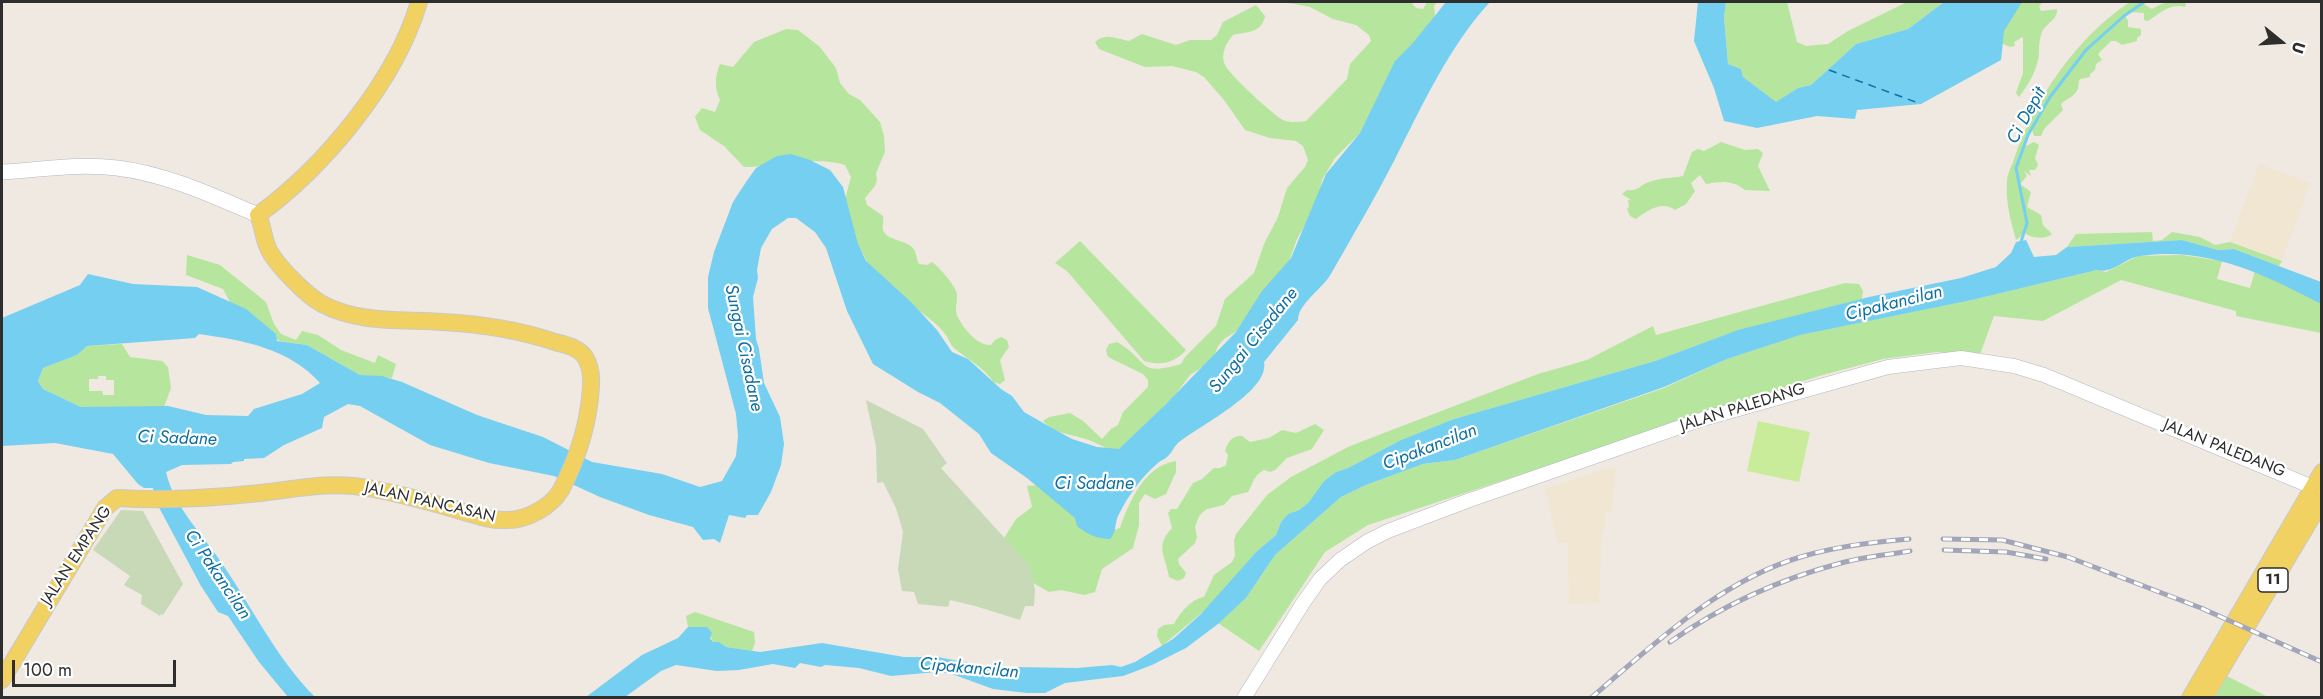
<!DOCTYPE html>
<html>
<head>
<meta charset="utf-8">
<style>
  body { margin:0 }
  #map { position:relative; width:2323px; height:699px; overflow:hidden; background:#efe9e1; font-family:Jost,sans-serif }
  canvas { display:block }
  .frame { position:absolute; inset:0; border:3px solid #2e2e2e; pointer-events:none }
  .north { position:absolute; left:2251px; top:12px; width:60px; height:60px; -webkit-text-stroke:4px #fff; paint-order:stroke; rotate:108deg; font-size:16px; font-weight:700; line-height:24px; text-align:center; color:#2e2e2e }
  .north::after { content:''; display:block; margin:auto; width:21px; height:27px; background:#2e2e2e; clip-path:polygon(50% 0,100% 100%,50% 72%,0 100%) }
  .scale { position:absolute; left:12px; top:660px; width:164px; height:27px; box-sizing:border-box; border:3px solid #2e2e2e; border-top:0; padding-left:8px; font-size:18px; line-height:21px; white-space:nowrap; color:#2e2e2e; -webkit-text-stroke:4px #fff; paint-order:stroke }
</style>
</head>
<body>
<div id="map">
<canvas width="2323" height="699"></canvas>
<div class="frame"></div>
<div class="north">U</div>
<div class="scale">100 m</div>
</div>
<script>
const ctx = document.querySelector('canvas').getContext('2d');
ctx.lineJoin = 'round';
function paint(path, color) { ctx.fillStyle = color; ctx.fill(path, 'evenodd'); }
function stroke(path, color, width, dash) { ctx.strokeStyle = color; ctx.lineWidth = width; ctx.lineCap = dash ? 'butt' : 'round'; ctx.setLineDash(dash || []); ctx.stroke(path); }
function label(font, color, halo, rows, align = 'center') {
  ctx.font = font + ' Jost,sans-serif'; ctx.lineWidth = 4.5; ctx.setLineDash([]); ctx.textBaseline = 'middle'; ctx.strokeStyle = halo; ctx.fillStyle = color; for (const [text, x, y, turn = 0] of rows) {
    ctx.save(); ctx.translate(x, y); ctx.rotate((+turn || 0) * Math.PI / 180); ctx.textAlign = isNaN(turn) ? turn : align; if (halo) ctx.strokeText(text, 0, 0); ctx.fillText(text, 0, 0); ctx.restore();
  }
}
paint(new Path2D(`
  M 2259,164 L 2310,183 L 2282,261 L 2230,242 Z
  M 1616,466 L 1612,511 L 1606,512 L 1606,529 L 1602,530 L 1599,603 L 1569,604 L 1568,543 L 1558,543 L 1545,489 Z`), '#f0e6d1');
paint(new Path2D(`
  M 1284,2 L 1411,2 L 1416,8 L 1423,9 L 1427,2 L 1437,2 L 1434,6 L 1436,23 L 1367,119 L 1360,133 L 1335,158 L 1322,180 L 1317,204 L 1297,239 L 1288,264 L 1245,326 L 1224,339 L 1218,346 L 1212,361 L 1190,375 L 1172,399 L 1165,404 L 1162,411 L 1117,454 C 1106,448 1094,441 1082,438 C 1067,433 1054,434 1043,421 L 1049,417 L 1070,413 L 1083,421 L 1102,439 L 1111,429 L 1118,425 L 1123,412 L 1148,387 L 1148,380 L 1143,374 L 1108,357 L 1106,350 L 1109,344 L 1117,342 C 1150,361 1136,377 1181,364 L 1185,357 L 1216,326 L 1225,299 L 1254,273 L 1264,244 L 1278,217 L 1287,188 L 1305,167 L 1308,160 L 1303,146 L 1296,141 L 1270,138 L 1245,130 L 1224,100 L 1204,77 L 1196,72 L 1172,66 L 1145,67 L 1099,49 L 1095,42 C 1106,32 1116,39 1129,41 L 1142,34 L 1176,45 L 1190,40 L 1211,40 L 1217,35 L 1223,22 L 1256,5 L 1265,16 C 1261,34 1248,31 1233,35 C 1226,43 1220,55 1225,65 C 1229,74 1273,115 1283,120 C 1290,123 1298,122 1306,121 L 1347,79 L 1350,64 L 1371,41 L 1369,35 L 1356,25 L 1333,19 L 1310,7 Z
  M 1726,2 L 1787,2 L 1797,42 L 1806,46 L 1828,44 L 1848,31 L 1907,2 L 1944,2 L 1908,29 L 1856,44 L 1811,85 L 1798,88 L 1776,103 L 1743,77 L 1741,69 L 1728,64 L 1724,17 Z
  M 2013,2 L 2042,2 L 2039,7 L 2041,11 L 2057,9 C 2058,21 2044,23 2041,35 C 2039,41 2039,48 2039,54 C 2037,70 2029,84 2019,97 L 2016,93 L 2023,73 L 2023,37 L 2014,42 L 2015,46 L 2010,47 L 2001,43 L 2002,29 Z
  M 2130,2 L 2144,2 L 2142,3 L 2152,9 C 2163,2 2172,1 2185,2 L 2186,4 L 2185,7 C 2169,3 2161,13 2148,21 L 2144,20 L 2144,13 L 2129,12 L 2125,15 L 2128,21 L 2128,27 L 2141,29 L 2141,35 L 2137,38 L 2137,41 L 2122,45 L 2116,41 L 2111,41 L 2098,54 L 2102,60 L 2096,64 L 2095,70 L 2090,74 L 2090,77 L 2080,79 C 2078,82 2079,85 2078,88 C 2076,96 2066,99 2061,104 L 2063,110 L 2044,129 L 2041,136 L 2034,136 L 2032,129 L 2024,147 L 2034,142 L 2039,145 L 2035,158 L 2038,165 L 2035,170 L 2029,170 L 2031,176 L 2024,171 L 2027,176 L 2020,184 L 2031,192 L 2027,207 L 2041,215 L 2043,225 L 2052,234 C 2045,240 2031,238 2025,233 L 2016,240 C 2011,222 2005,200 2007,181 C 2007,174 2012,166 2014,159 C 2034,99 2077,37 2130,2 Z
  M 786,29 L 798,30 L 820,47 L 836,68 L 840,83 L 849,94 L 860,100 L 880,122 L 884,136 L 885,152 L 876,173 L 877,180 L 875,186 L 865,198 L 867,205 L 883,216 C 884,220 882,226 883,230 C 886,240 905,240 912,247 C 917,252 916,259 919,264 L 927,265 L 932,262 C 940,268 952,282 956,291 C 959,299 954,307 957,315 C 962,327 977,346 991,345 L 995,340 L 1001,337 L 1007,340 L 1009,347 L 1000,360 L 1005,380 L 1000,384 L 993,382 C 987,369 962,356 952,346 C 949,342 948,337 945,334 C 940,326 928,318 921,312 C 908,302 889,298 877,286 C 862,271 876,259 849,241 L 844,203 L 851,177 L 845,165 C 812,155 778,167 744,167 L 724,146 L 700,130 L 695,117 L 702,108 L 715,112 L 720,100 C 714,88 715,76 720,64 L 733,67 L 754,42 Z
  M 1721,142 L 1745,150 L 1758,149 L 1763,153 L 1758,166 L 1770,191 L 1745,190 C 1733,180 1721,181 1706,184 L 1700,175 L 1691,183 L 1695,191 L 1686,204 L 1675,210 C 1662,200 1647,211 1636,219 L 1630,216 L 1627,209 L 1629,207 L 1628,200 L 1631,200 L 1622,194 L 1627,190 C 1637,192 1640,185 1649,182 C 1660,178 1672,178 1683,176 L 1692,152 L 1698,149 L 1704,151 Z
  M 2152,232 L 2153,241 L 2162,240 L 2172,232 L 2200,237 L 2215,245 L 2230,242 L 2282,261 L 2279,266 L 2234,249 L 2218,250 L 2182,240 L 2067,247 L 2076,234 Z
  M 1080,241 L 1186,350 C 1174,363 1162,366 1144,361 L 1067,271 L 1055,263 Z
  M 187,255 L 220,265 L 266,302 L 274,324 L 281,334 L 296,340 L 302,331 L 318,335 L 341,350 L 375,363 L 378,355 L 396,364 L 392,378 L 360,375 L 307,345 L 280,341 L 240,321 L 223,289 L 186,275 Z
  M 2182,255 L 2222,261 L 2217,279 L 2250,288 L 2255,271 L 2270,276 L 2321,304 L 2321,333 L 2236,316 L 2236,311 L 2121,280 L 2043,321 L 1994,316 L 1979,357 L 1937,352 L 1883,359 L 1819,376 L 1368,525 L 1325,552 L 1259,651 L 1218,623 L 1246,598 L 1275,555 L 1341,497 L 1366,485 L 1423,464 L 1455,460 L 1664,388 L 1727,359 L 1799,335 L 1972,300 L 2097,270 L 2106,272 L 2138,256 Z
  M 1845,283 L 1859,284 L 1863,291 L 1862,299 L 1731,333 L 1655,361 L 1454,419 L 1401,440 L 1348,468 L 1336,472 L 1324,481 L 1308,503 L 1299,510 L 1288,514 L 1281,522 L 1276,535 L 1257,551 L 1211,605 L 1162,646 L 1157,636 L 1158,629 L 1164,625 L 1174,624 C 1180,613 1191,599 1204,597 L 1214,575 L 1232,562 L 1235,556 L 1234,541 L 1236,534 L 1267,495 L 1291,477 L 1350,446 L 1538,374 L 1587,360 L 1653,326 L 1656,335 Z
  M 122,344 L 130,357 L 162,361 L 168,367 L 171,388 L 164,407 L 81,407 L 43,389 L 38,381 L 43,368 L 77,355 L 87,346 ZM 98,376 L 106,376 L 106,380 L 114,380 L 114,395 L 103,395 L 102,391 L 89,391 L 89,379 L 98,379 Z
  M 1315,424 L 1324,430 L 1312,449 L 1287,458 L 1275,470 L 1270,472 L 1264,470 C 1253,476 1254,482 1248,492 L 1232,496 L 1224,505 L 1207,509 L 1203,512 L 1199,516 L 1195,527 L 1197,537 L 1195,543 L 1178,559 L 1179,564 L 1186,573 L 1184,578 L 1178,581 L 1169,577 C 1166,556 1154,547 1172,528 L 1168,513 L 1171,509 L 1177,509 L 1193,483 L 1202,479 L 1214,468 L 1220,468 L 1226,465 L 1228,455 L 1225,451 C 1228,442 1231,436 1242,436 L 1250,442 L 1269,438 L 1282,430 L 1296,433 Z
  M 1176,461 L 1176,472 L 1166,494 L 1155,499 L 1145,494 L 1139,503 L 1139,525 L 1133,548 L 1102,569 L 1095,592 L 1084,595 L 1061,590 L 1049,592 L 1023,577 L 1001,543 L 1016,519 L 1032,507 L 1027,486 L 1039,485 L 1110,531 L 1120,528 C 1129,502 1145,465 1176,461 Z
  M 695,612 L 754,632 L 755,643 L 752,651 L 726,647 L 719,642 L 713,642 L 707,627 L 688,627 L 686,616 Z
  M 2227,676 L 2268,697 L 2215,697 Z`), '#b6e59e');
paint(new Path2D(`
  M 866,400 L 923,429 L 947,463 L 941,468 L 1030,566 L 1035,590 L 1034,606 L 1025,606 L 1020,620 L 975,606 L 950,600 L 948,607 L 918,604 L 914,592 L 902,591 L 898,569 L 903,532 L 896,508 L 883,482 L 877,483 L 876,447 Z
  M 121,510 L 143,511 L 183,584 L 163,615 L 161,614 L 160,616 L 141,604 L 142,595 L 124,585 L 130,576 L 93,550 Z`), '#c8d9b8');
paint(new Path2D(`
  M 1758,421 L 1810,432 L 1799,482 L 1747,471 Z`), '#c9ec9a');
paint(new Path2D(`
  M 1446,2 L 1490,2 C 1449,46 1421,108 1394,161 C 1378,192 1360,223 1343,253 C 1338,261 1334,269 1329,277 C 1320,290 1298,305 1298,320 L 1264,362 C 1270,392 1196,427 1177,444 C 1174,447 1172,452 1169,455 C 1166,459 1161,460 1158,463 C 1142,476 1128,496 1119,514 C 1114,523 1117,532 1110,539 C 1097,539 1087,534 1077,526 L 1075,518 L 1027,478 L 991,453 L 979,434 L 940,403 L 918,392 L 873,364 L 847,311 L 826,248 L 815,232 L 796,218 L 788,218 L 772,229 L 761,248 L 757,270 L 758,278 L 753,297 L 756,339 L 759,349 L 764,383 L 780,417 L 784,444 L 781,465 L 771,492 L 758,515 L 747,515 L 745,518 L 729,515 L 720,543 L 714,539 L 703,540 L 693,527 L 649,515 L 600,497 L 554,476 L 489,463 L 430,445 L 360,406 L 348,404 L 324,417 L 322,428 L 284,445 L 264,458 L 244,459 L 244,461 L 233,462 L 231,464 L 182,465 L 166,472 C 174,508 203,534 223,565 C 253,609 277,659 315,697 L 288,697 L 259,662 L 228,616 L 218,612 L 201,586 L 155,500 L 153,488 L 144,488 L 138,484 L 113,454 L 55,443 L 2,446 L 2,318 L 80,285 L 88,274 L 133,284 L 197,287 L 246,309 L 276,334 L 277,341 L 307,345 L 360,375 L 382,376 L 402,382 L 477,415 L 543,437 L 592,462 L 662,474 L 700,487 L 722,481 L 736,456 L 738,436 L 736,414 L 708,308 L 708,277 L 714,252 L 733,202 L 746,182 L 756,168 L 777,156 L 791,154 L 810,160 L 830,170 L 843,187 L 858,244 L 866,261 L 911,302 L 937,330 L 952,352 L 968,359 L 1001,389 L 1012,396 L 1024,412 L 1050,427 L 1072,439 L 1097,447 L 1119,449 L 1164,406 L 1236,332 L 1262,291 L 1291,258 L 1326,174 L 1360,133 L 1395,61 L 1412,44 ZM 199,334 C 242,340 289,348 320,383 L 302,394 L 254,409 L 248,416 L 206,415 L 168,406 L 81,407 L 43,389 L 38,381 L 43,368 L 77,355 L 87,346 L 195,338 Z
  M 1698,2 L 1726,2 L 1724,17 L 1728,64 L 1741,69 L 1743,77 L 1776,102 L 1798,88 L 1811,85 L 1856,44 L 1908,29 L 1944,2 L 2022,2 L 2004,31 L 2001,60 L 1921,104 L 1857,110 L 1855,119 L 1817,116 L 1757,128 L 1724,121 L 1714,88 L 1694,41 Z
  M 2026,240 L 2034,257 L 2056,255 L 2067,247 L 2182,240 L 2218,250 L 2234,249 L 2321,282 L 2321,304 C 2264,274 2207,246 2140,256 C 2124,258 2114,274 2097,270 L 1972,300 L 1800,335 L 1727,359 L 1664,387 L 1455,460 L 1423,464 L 1366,485 L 1341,497 L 1275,555 L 1246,598 L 1218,624 L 1186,648 L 1152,665 L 1123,676 L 1065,683 L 1045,693 L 1027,693 L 993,689 L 952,674 L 937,672 L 891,676 L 859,668 L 825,665 L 821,667 L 800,663 L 795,668 L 773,664 L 739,670 L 717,671 L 676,665 L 661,671 L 625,697 L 586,697 L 642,655 L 678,638 L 688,627 L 707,627 L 712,633 L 710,638 L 713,642 L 719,642 L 726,647 L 760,652 L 822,643 L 904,657 L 938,657 L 999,669 L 1010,667 L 1077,668 L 1112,665 L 1121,667 L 1135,662 L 1173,639 L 1201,614 L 1257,551 L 1276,535 L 1281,522 L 1288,514 L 1299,510 L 1308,503 L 1324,481 L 1336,472 L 1348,468 L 1401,440 L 1454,419 L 1655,361 L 1738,330 L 1869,297 L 1961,278 L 1996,267 L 2011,253 L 2016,242 Z`), '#75cff0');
stroke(new Path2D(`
  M 2020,245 L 2027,223 L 2016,168 L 2028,135 L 2050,97 L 2086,50 L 2124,16 L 2144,2`), '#75cff0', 3);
stroke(new Path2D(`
  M 1829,70 L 1921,104`), '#0d6fa3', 1.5, [8, 6]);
const tertiary = new Path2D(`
  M 1244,698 L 1303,603 L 1320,579 L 1340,560 L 1368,541 L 1388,531 L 1467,501 L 1703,419 L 1888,367 L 1961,358 L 2014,366 L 2044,375 L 2322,491`);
const secondary = new Path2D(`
  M 2,172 C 40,170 79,163 117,168 C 167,174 213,196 258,215`);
const primary = new Path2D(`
  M 2,680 L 105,508 L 117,498 C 164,501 213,498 260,493 C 296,489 332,481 368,488 C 397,493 426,501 454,509 C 472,514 489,521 507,520 C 527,520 551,507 561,490 C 574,465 585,434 589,406 C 591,390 594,371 585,357 C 578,347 566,345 555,342 C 519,330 481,324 443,322 C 403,319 360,324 322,304 C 306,295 275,264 268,248 C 263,237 263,226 258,215 C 324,167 396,81 419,2
  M 2190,698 L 2322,472
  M 2204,698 L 2322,500`);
stroke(tertiary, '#b4b7c1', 15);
stroke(secondary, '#b4b7c1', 16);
stroke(primary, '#c9c9c9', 18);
stroke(tertiary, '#fff', 14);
stroke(secondary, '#fff', 15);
stroke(primary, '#f2d163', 16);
const rail = new Path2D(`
  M 1943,539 L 2002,540 L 2068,557 L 2201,608 L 2322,662
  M 1944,550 L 2006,552 L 2046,559
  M 1670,642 C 1721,606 1780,579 1841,563 C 1863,557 1887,555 1910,551
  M 1591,698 C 1654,644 1722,579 1804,556 C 1838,546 1874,542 1909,539`);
stroke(rail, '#a3a6b8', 5);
stroke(rail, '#fff', 3, [9]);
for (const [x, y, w] of [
  [2273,580,30]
]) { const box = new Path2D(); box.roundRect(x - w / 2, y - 12, w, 24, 4.5); ctx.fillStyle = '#fff'; ctx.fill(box); stroke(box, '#2e2e2e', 1.5); }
label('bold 15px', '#2e2e2e', null, [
  ["11",2273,580]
]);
label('16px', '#2e2e2e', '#fff', [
  ["JALAN PALEDANG",1743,408,-17],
  ["JALAN PALEDANG",2224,449,22],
  ["JALAN PANCASAN",430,503,13],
  ["JALAN EMPANG",77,556,-57]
]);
label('italic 18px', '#0d6fa3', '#fff', [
  ["Ci Depit",2027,116,-61],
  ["Cipakancilan",1894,304,-14],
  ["Sungai Cisadane",1254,341,-51],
  ["Sungai Cisadane",743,348,78],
  ["Ci Sadane",177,439,2],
  ["Cipakancilan",1430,448,-21],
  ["Ci Sadane",1094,485],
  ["Ci Pakancilan",217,575,56],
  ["Cipakancilan",969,669,5]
]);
</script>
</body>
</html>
